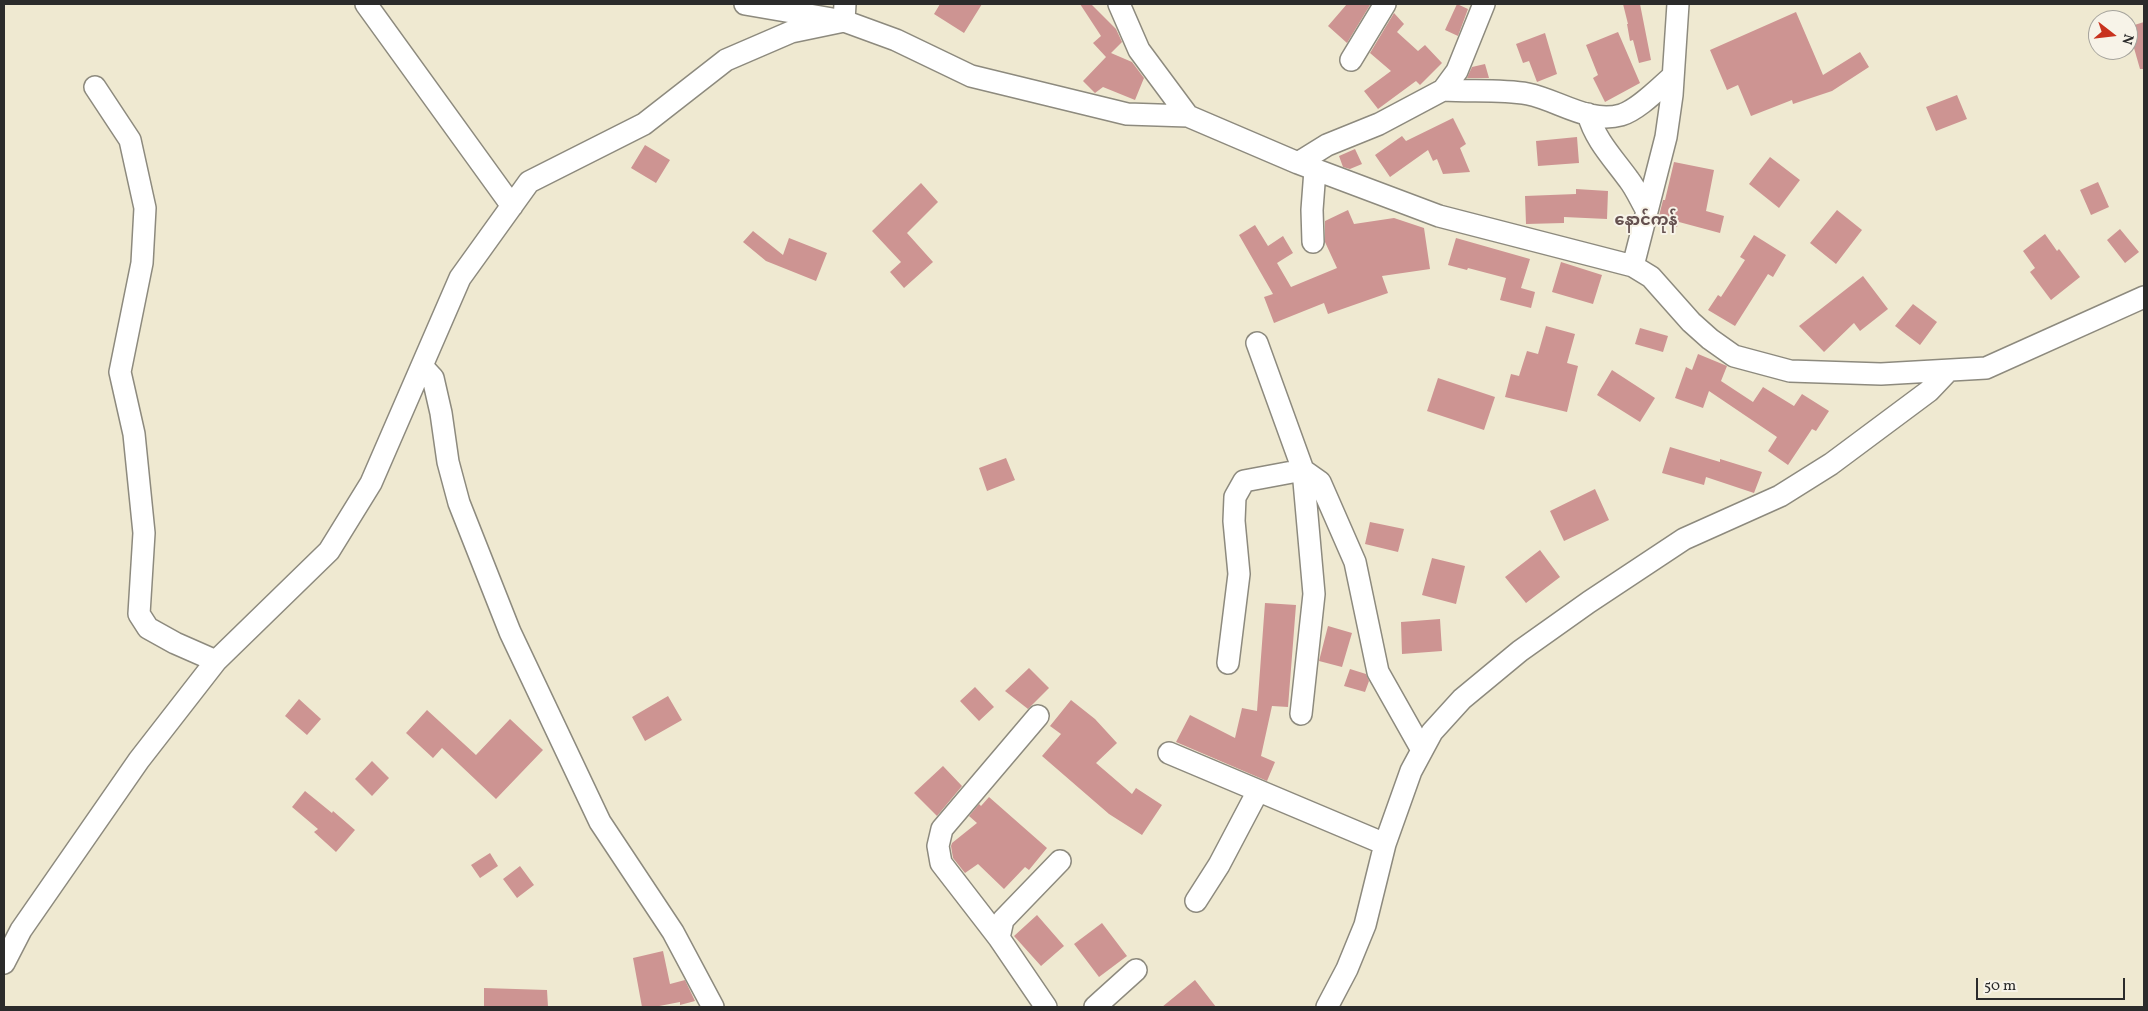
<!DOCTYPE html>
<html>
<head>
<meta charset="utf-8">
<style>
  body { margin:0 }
  #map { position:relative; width:2148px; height:1011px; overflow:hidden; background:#efe9d1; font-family:Vollkorn,serif }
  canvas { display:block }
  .frame { position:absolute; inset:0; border:5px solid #2b2b2b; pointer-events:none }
  .north { position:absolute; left:2088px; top:10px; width:50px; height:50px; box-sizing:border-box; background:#f7f3e8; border:1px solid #a5a39c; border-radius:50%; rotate:106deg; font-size:14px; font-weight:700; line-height:20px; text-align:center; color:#2b2b2b }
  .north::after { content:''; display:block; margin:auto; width:18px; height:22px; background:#c8321e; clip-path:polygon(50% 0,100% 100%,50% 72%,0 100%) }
  .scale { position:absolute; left:1976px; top:978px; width:149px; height:22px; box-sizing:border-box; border:2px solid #2b2b2b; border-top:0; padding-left:6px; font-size:15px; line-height:18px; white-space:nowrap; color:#2b2b2b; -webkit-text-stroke:4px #f7f3e8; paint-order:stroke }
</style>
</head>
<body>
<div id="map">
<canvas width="2148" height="1011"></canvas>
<div class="frame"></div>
<div class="north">N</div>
<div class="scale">50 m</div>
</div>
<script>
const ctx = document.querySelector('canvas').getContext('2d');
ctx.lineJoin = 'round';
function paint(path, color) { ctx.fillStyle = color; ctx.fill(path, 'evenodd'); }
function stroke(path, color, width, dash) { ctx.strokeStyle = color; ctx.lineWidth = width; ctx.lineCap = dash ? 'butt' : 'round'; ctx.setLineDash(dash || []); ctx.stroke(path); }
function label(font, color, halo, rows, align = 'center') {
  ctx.font = font + ' Vollkorn,"Noto Sans Myanmar",serif'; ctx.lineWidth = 4; ctx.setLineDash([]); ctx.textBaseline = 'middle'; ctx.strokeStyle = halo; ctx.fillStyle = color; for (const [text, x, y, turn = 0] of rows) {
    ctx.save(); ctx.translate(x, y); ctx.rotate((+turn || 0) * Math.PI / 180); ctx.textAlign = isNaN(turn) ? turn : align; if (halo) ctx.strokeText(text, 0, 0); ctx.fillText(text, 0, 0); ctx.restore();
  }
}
paint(new Path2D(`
  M 940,4 L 982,4 L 964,33 L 934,14 Z
  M 1080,4 L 1091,4 L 1116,29 L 1122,42 L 1111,53 L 1132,62 L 1144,78 L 1135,100 L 1103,87 L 1095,93 L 1083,81 L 1106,57 L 1093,43 L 1101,36 Z
  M 1347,4 L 1368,4 L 1370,5 L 1347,43 L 1328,26 Z
  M 1457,4 L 1468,9 L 1458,36 L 1445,30 Z
  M 1623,4 L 1640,4 L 1651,60 L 1639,63 L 1633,40 L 1630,41 L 1627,24 L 1628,24 Z
  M 1796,12 L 1823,75 L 1860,52 L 1869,67 L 1832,91 L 1793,104 L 1792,100 L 1751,116 L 1738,85 L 1727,90 L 1710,50 Z
  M 1394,13 L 1404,24 L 1397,32 L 1418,51 L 1425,45 L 1442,63 L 1420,85 L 1416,81 L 1378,109 L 1364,91 L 1391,71 L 1370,53 Z
  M 2144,22 L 2144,69 L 2140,69 L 2128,27 Z
  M 1618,32 L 1640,83 L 1605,102 L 1593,78 L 1598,75 L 1586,45 Z
  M 1545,33 L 1557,74 L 1537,82 L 1529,61 L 1523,63 L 1516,44 Z
  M 1485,64 L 1489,78 L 1467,78 L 1472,67 Z
  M 1957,95 L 1967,119 L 1936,131 L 1926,107 Z
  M 1453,118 L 1466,144 L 1460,148 L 1470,172 L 1443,174 L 1437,159 L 1433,161 L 1428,150 L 1390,177 L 1375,155 L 1402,136 L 1406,141 Z
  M 1577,137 L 1579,163 L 1538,166 L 1536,141 Z
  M 645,145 L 670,160 L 656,183 L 631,168 Z
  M 1355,149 L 1362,164 L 1350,169 L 1343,167 L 1339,156 Z
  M 1770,157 L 1800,180 L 1779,208 L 1749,184 Z
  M 1674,162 L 1714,170 L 1706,211 L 1724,216 L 1720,233 L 1679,222 L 1677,227 L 1658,220 L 1663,200 L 1665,200 Z
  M 2098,182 L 2109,207 L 2091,215 L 2080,190 Z
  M 921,183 L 938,202 L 907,233 L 933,262 L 904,288 L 890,272 L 901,262 L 872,231 Z
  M 1576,189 L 1608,191 L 1607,219 L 1564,217 L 1564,223 L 1526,224 L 1525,196 L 1576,194 Z
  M 1348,210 L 1354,224 L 1394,218 L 1424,228 L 1430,269 L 1382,276 L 1388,293 L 1328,314 L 1324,303 L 1274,323 L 1264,297 L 1273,294 L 1239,235 L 1255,225 L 1268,246 L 1283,236 L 1293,253 L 1277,263 L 1291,287 L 1337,268 L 1325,242 L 1325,221 Z
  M 1837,210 L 1862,230 L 1836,264 L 1810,243 Z
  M 2120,229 L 2139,252 L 2125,263 L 2107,240 Z
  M 753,231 L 783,255 L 789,238 L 827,253 L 816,281 L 766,261 L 743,242 Z
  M 2045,234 L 2057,251 L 2059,249 L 2080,277 L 2051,300 L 2030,272 L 2035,268 L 2023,251 Z
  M 1754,235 L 1786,255 L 1773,277 L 1768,274 L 1735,326 L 1708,310 L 1718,295 L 1721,297 L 1745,260 L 1740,257 Z
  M 1456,238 L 1530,259 L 1521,288 L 1535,292 L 1531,308 L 1500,300 L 1506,278 L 1468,268 L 1467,270 L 1448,265 Z
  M 1561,262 L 1602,275 L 1593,304 L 1552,292 Z
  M 1863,276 L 1888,309 L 1860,331 L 1854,323 L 1824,352 L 1799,326 Z
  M 1913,304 L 1937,322 L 1920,345 L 1895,326 Z
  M 1546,326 L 1575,334 L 1567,363 L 1578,366 L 1567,412 L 1505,397 L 1511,374 L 1519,376 L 1527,351 L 1538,354 Z
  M 1640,328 L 1668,336 L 1663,352 L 1635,344 Z
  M 1698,354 L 1727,366 L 1721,381 L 1753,402 L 1763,387 L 1794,406 L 1802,394 L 1829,411 L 1816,431 L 1812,429 L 1788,465 L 1768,451 L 1777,437 L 1709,391 L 1703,408 L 1675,398 L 1686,367 L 1692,370 Z
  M 1612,370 L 1655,398 L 1640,422 L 1597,395 Z
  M 1438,378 L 1495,397 L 1484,430 L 1427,411 Z
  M 1670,447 L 1720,462 L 1720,459 L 1762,472 L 1754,493 L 1706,477 L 1704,485 L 1662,473 Z
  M 1006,458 L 1015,480 L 987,491 L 979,468 Z
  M 1595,489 L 1609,520 L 1564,541 L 1550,511 Z
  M 1370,522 L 1404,529 L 1398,552 L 1365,544 Z
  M 1540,550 L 1560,577 L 1526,603 L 1505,577 Z
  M 1432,558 L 1465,566 L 1456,604 L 1422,595 Z
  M 1265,603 L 1296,605 L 1288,707 L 1272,706 L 1261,756 L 1275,762 L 1267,781 L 1176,742 L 1190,715 L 1235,738 L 1242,708 L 1257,711 Z
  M 1440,619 L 1442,651 L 1402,654 L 1401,622 Z
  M 1328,626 L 1352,633 L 1342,667 L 1319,661 Z
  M 1029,668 L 1049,688 L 1028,709 L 1005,691 Z
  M 1350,669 L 1366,674 L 1369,681 L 1365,692 L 1344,686 Z
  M 975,687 L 994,707 L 979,721 L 960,701 Z
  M 668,696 L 682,720 L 645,741 L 632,717 Z
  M 299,699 L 321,719 L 307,735 L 285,716 Z
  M 1071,700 L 1095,719 L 1117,743 L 1096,763 L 1132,794 L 1136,788 L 1162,805 L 1142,835 L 1109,814 L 1042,756 L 1061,734 L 1050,726 Z
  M 427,710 L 476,755 L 510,719 L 543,750 L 496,799 L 442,748 L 433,758 L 406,733 Z
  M 372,761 L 389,778 L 372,796 L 355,779 Z
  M 943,766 L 962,786 L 937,816 L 914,793 Z
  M 305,791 L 332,813 L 333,811 L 355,830 L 336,852 L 314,832 L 318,829 L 292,807 Z
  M 989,797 L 1047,848 L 1029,870 L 1025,867 L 1004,889 L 978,864 L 965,873 L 953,858 L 951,846 L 952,843 L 977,823 L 969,816 L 979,804 L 981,806 Z
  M 490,853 L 498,866 L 480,878 L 471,865 Z
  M 520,866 L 534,885 L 517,898 L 503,879 Z
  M 1037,915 L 1064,946 L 1041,966 L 1014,936 Z
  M 1102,923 L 1127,956 L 1099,977 L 1074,944 Z
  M 663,951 L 670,984 L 685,980 L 695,1001 L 680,1005 L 680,1002 L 654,1007 L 642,1007 L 633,958 Z
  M 1195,980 L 1216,1007 L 1162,1007 Z
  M 484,988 L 547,990 L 548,1007 L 484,1007 Z`), '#cd9492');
const street = new Path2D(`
  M 366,4 L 512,206
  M 745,4 L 844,21 L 845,4
  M 1119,4 L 1139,50 L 1188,116
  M 1351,60 L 1385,4
  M 95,87 L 130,140 L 145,208 L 142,263 L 120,372 L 134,434 L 144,533 L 139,614 L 148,628 L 175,643 L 216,661
  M 1443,90 C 1471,92 1500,89 1528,94 C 1558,100 1589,124 1621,115 C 1638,110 1659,88 1673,76
  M 1588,114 C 1595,140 1614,159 1629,180 C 1636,189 1641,201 1647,211
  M 1298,163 L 1327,145 L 1379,124 L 1443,90 L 1457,71 L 1484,4
  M 1313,242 L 1312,210 L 1315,170
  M 1633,266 L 1666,137 L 1672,95 L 1678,4
  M 1257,343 L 1303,470 L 1320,482 L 1355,562 L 1378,672 L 1422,750
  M 422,366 L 433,378 L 441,413 L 448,462 L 459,503 L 510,632 L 600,822 L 673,932 L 713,1007
  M 1228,663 L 1239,574 L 1234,521 L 1235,497 L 1244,481 L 1303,470 L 1314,594 L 1301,714
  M 1169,753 L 1385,844
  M 1196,901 L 1219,865 L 1258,791
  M 999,938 L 941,863 L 938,846 L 942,829 L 1038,716
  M 4,963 L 21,930 L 139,760 L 216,661 L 329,551 L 371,483 L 460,278 L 529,182 L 644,124 L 726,60 L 791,32 L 844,21 L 896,40 L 971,76 L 1127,114 L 1188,116 L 1298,163 L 1439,216 L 1633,266 L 1651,277 L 1691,322 L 1710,339 L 1734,356 L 1790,371 L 1881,374 L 1986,368 L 2144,297
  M 1046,1007 L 999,938 L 1003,920 L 1060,861
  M 1095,1007 L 1136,970
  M 1327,1007 L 1347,969 L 1365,925 L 1385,844 L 1411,771 L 1432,732 L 1462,699 L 1520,651 L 1589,602 L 1684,539 L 1780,496 L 1831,464 L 1929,391 L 1948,371`);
stroke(street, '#8d8a7e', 24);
stroke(street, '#fff', 21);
label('bold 16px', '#64504f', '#f7f3e8', [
  ["နောင်ကုန်",1646,222]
]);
</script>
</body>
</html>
